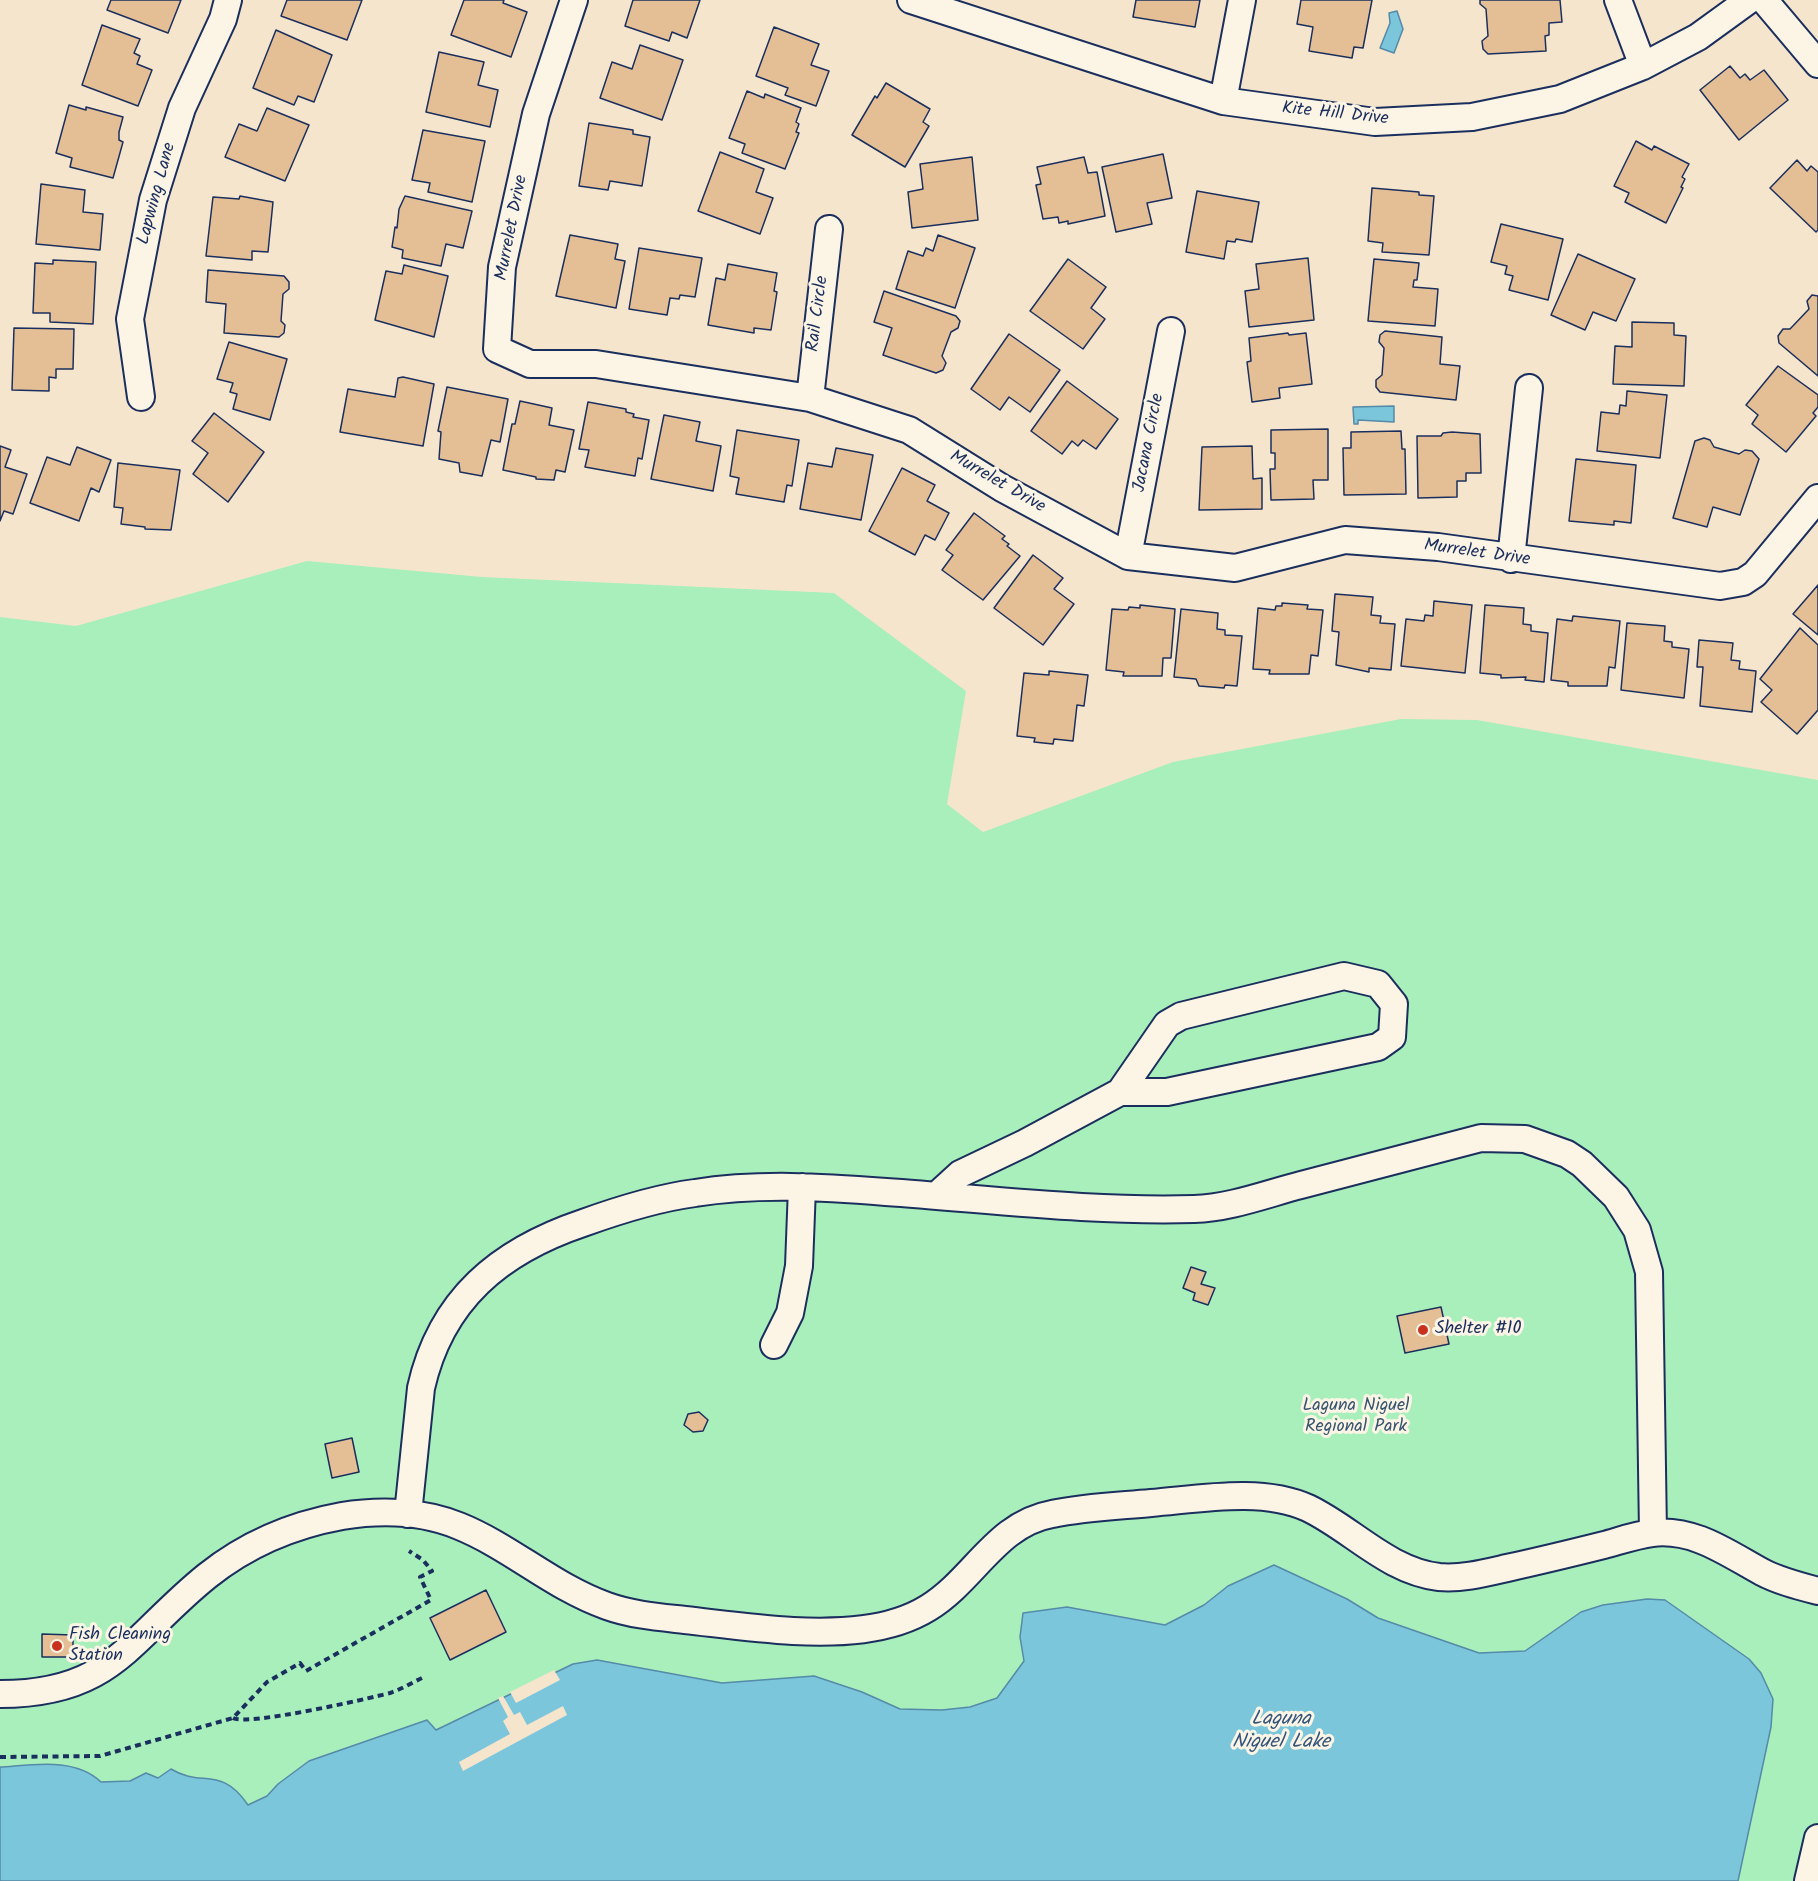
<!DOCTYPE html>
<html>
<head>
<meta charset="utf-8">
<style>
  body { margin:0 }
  canvas { display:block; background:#f5e5cd }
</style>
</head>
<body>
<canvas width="1818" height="1881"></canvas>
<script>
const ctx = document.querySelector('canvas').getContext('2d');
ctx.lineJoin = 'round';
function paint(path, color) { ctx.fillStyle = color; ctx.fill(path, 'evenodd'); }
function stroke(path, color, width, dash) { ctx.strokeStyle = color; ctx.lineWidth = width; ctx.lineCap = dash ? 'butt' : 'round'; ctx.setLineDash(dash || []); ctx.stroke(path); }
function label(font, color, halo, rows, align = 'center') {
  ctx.font = font + ' Kalam,sans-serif'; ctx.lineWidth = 6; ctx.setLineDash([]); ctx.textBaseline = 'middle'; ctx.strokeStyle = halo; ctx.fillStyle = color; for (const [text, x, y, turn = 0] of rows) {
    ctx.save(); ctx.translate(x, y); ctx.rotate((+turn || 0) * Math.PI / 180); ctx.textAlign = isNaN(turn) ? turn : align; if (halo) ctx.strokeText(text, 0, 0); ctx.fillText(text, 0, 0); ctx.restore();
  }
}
paint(new Path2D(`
  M 307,561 L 482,577 L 834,593 L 966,691 L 947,804 L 983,832 L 1173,762 L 1401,719 L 1477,720 L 1818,780 L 1818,1881 L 0,1881 L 0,617 L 76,626 Z`), '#a9efbc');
const water = new Path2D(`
  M 1397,11 L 1403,29 L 1394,53 L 1380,48 L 1390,23 L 1389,13 Z
  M 1394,406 L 1394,422 L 1358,420 L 1358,424 L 1354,424 L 1353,407 Z
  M 1274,1565 L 1347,1599 L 1378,1618 L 1479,1653 L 1525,1651 L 1581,1612 L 1603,1605 L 1647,1599 L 1665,1600 L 1749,1659 L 1761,1673 L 1773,1699 L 1771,1727 L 1738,1881 L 0,1881 L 0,1767 C 33,1765 75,1757 101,1782 L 130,1781 L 146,1773 L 158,1778 L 171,1769 C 202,1788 221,1765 248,1805 L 267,1796 L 278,1784 L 309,1761 L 427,1720 L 436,1730 L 573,1664 L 597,1660 L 722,1683 L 814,1676 L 862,1692 L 900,1709 L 942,1710 L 970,1707 L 997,1698 L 1024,1661 L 1020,1637 L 1023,1613 L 1067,1607 L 1165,1625 L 1204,1605 L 1228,1586 Z`);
paint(water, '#7bc6da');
stroke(water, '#558aa8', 1.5);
paint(new Path2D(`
  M 554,1670 L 560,1680 L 516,1703 L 510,1692 Z
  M 503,1696 L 514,1715 L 520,1712 L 527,1725 L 563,1706 L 567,1715 L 463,1771 L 459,1762 L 510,1734 L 503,1721 L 508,1717 L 498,1698 Z`), '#f5e5cd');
const building = new Path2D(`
  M 111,0 L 181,0 L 168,33 L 107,10 Z
  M 287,0 L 362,0 L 347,40 L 281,16 Z
  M 464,0 L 504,0 L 503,3 L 527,12 L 511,57 L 451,35 Z
  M 633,0 L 700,0 L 687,38 L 672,32 L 669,41 L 625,26 Z
  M 1136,0 L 1200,0 L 1195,27 L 1133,17 Z
  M 1301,0 L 1372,0 L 1363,48 L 1354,47 L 1352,58 L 1309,51 L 1313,27 L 1297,24 Z
  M 1480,0 L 1560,0 L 1562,22 L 1549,23 L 1549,35 L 1545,36 L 1546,51 L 1488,54 L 1483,49 L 1482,41 L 1488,36 L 1486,9 L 1480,4 Z
  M 102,25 L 140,39 L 134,53 L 140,56 L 137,64 L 152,70 L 138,106 L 82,85 Z
  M 774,27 L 819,44 L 811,65 L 829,71 L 816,106 L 785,95 L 788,88 L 756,76 Z
  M 276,30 L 332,55 L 314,102 L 298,96 L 294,105 L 253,88 Z
  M 640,45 L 683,60 L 662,120 L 600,98 L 612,62 L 632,69 Z
  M 439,52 L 484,62 L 478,85 L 498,90 L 490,127 L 426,112 Z
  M 1730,66 L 1740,78 L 1745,74 L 1750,80 L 1764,70 L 1788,100 L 1739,140 L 1700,90 Z
  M 886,83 L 930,109 L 923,122 L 929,126 L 905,167 L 852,135 L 875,96 L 877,98 Z
  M 747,91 L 764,98 L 765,94 L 801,108 L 796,122 L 799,124 L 796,132 L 799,133 L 785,169 L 742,153 L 745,144 L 729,138 Z
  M 69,105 L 86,110 L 86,107 L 123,117 L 119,132 L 119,140 L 123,142 L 113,178 L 70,167 L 72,158 L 56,153 Z
  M 267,108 L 309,125 L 285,181 L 225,157 L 239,124 L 257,131 Z
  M 589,123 L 633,130 L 633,134 L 650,137 L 642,186 L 610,181 L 608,190 L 579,186 Z
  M 423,130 L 485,141 L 472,202 L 428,192 L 430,183 L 412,180 Z
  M 1636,141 L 1652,150 L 1654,146 L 1689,164 L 1682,177 L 1685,179 L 1681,187 L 1683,188 L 1666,223 L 1625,202 L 1629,193 L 1614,186 Z
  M 720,152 L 764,169 L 756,192 L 773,198 L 760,234 L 698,211 Z
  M 1163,154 L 1172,198 L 1147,203 L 1152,224 L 1116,232 L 1102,167 Z
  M 972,157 L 978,220 L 912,228 L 908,192 L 923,189 L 920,164 Z
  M 1084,157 L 1088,173 L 1097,172 L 1105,216 L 1068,224 L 1068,221 L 1059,223 L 1058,217 L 1043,219 L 1036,185 L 1041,184 L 1037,167 Z
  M 1797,160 L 1807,171 L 1811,166 L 1818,172 L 1818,230 L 1816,232 L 1770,188 Z
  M 41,184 L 85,190 L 83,212 L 103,214 L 100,250 L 36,244 Z
  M 1372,188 L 1419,192 L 1419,195 L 1434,196 L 1429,255 L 1382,252 L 1383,243 L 1368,241 Z
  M 1197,191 L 1259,202 L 1252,242 L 1236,239 L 1235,242 L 1227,241 L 1224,259 L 1186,252 Z
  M 240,196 L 273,202 L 268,252 L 252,251 L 252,260 L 206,256 L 213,197 L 239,199 Z
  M 405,196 L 472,211 L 463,248 L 446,244 L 441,266 L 402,258 L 403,250 L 392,247 L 395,227 L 397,228 L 399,209 Z
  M 1501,224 L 1563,239 L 1548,300 L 1509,290 L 1513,276 L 1505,274 L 1507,266 L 1491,262 Z
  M 570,235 L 618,244 L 615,259 L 625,261 L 616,308 L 556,296 Z
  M 938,235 L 975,248 L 955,308 L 896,289 L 908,251 L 923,256 L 926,248 L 933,251 Z
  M 639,248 L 702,258 L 695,297 L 680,295 L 679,299 L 670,298 L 667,315 L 629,309 Z
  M 1578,254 L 1635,279 L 1616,321 L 1593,312 L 1585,330 L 1551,315 Z
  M 1308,258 L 1314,320 L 1249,327 L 1245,291 L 1259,289 L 1256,264 Z
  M 1068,259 L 1106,287 L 1091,308 L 1105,319 L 1083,349 L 1030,311 Z
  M 1374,259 L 1419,263 L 1417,280 L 1414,280 L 1413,287 L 1438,289 L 1435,326 L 1368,321 Z
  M 53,260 L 96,262 L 93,324 L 50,322 L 50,313 L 33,313 L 35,263 L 53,264 Z
  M 728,264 L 777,273 L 774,291 L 777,292 L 771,330 L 754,328 L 754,333 L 708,325 L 716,278 L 725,280 Z
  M 404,265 L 448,276 L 434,337 L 375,320 L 386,271 L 402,274 Z
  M 208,270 L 284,276 L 289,282 L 289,289 L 283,294 L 281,321 L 285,325 L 284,333 L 279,337 L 224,333 L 226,304 L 206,302 Z
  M 884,291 L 956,316 L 960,321 L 958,328 L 951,332 L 942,356 L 946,363 L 943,370 L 936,373 L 883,355 L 892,328 L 874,322 Z
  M 1812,295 L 1818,296 L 1818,376 L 1779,343 L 1778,336 L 1783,329 L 1790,329 L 1809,309 L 1807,301 Z
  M 1632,322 L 1674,323 L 1674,335 L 1686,336 L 1684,386 L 1613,384 L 1615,346 L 1632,347 Z
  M 14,328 L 74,329 L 73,369 L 56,369 L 56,378 L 49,377 L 49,391 L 12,390 Z
  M 1385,331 L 1442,337 L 1440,364 L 1460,366 L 1456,400 L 1380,392 L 1376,387 L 1376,380 L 1382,375 L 1384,348 L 1379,342 L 1380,335 Z
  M 1288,333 L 1289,335 L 1306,333 L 1312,384 L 1279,388 L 1280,398 L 1252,402 L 1247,362 L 1251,361 L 1249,338 Z
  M 1009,334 L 1060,370 L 1030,412 L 1009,397 L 1000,410 L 971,389 Z
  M 229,342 L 287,359 L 270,420 L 233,409 L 237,394 L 230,392 L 233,383 L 217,379 Z
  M 1778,366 L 1818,395 L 1818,407 L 1813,413 L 1816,416 L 1786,452 L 1752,424 L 1758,415 L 1746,405 Z
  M 403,377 L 434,384 L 423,446 L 340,432 L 348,389 L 395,397 L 398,378 Z
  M 1067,381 L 1118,419 L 1096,449 L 1083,440 L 1078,446 L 1072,441 L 1062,454 L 1031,431 Z
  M 447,387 L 508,399 L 500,442 L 491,440 L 482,476 L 460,472 L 459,463 L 439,459 L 441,432 L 438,431 Z
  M 1627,391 L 1667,395 L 1660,458 L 1597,451 L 1601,412 L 1619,414 L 1620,405 L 1626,406 Z
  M 520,401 L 552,408 L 549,425 L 574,430 L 565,472 L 556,470 L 554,480 L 536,479 L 536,477 L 503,470 L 512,424 L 515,424 Z
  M 588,402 L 626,409 L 626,412 L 634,414 L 633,417 L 649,420 L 642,459 L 638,458 L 635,476 L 585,467 L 589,450 L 579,449 Z
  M 214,413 L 264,452 L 228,502 L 193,474 L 208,453 L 192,441 Z
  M 664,415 L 700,422 L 696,441 L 721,446 L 713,491 L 651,479 Z
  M 1328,429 L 1328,480 L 1313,480 L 1314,499 L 1271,500 L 1270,469 L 1275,469 L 1275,453 L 1271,453 L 1271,430 Z
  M 737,430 L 799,440 L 792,486 L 787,485 L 784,502 L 736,494 L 739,478 L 730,476 Z
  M 1401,431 L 1402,449 L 1405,449 L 1406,494 L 1344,495 L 1343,448 L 1351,448 L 1351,432 Z
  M 1452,432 L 1480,434 L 1481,473 L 1466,473 L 1466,481 L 1457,481 L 1457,497 L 1418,498 L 1417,436 L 1441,436 L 1443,433 Z
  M 1704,438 L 1710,440 L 1714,447 L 1739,454 L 1745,450 L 1752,451 L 1759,459 L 1740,515 L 1713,507 L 1707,527 L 1673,518 L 1695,441 Z
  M 0,446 L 11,450 L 5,467 L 27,474 L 13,514 L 4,511 L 0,521 Z
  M 1252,446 L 1253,479 L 1262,478 L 1262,509 L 1199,510 L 1202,447 Z
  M 77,447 L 111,460 L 99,492 L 91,488 L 79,521 L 30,503 L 47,457 L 70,465 Z
  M 836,448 L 873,455 L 861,520 L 800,509 L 808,463 L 832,467 Z
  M 1576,459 L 1636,465 L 1631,523 L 1614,521 L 1614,525 L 1569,521 Z
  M 118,463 L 180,470 L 171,530 L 145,529 L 145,527 L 121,524 L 123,508 L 114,507 Z
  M 902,468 L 935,485 L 927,501 L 949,513 L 935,540 L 925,535 L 915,555 L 869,531 Z
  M 974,513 L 1005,536 L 1002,539 L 1009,544 L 1007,546 L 1020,556 L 983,600 L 942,570 L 953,555 L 946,550 Z
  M 1033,555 L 1063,578 L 1054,589 L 1074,604 L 1043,645 L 994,608 Z
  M 1818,585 L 1818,635 L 1793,614 Z
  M 1335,594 L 1373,597 L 1371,615 L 1381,616 L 1380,623 L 1395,624 L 1391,670 L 1369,668 L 1369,672 L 1336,665 L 1339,632 L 1332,631 Z
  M 1434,601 L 1472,605 L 1465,673 L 1401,666 L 1406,619 L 1424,621 L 1425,615 L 1433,616 Z
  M 1282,603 L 1308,605 L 1307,609 L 1323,610 L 1318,656 L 1311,655 L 1309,674 L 1269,674 L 1270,670 L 1253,669 L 1258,608 L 1275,610 L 1276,606 L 1282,606 Z
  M 1140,605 L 1175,609 L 1171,658 L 1163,658 L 1162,676 L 1123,676 L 1124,672 L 1106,670 L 1112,609 L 1128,610 L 1129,607 L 1140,608 Z
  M 1485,605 L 1524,608 L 1523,624 L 1531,625 L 1531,631 L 1548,633 L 1544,682 L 1525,680 L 1526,677 L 1501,678 L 1501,675 L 1480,673 Z
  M 1181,609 L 1218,613 L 1217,629 L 1225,630 L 1225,635 L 1242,636 L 1237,686 L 1225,685 L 1224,688 L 1199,686 L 1196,679 L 1174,677 Z
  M 1573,616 L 1620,621 L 1615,668 L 1609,667 L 1607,686 L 1568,686 L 1568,682 L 1551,680 L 1557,619 L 1572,621 Z
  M 1627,623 L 1665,626 L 1664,641 L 1672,642 L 1672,647 L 1689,649 L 1684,698 L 1621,690 Z
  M 1800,628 L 1818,645 L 1818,710 L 1797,734 L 1761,702 L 1772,690 L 1760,679 Z
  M 1699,640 L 1733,643 L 1731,660 L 1740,661 L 1739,669 L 1756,671 L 1752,712 L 1700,706 L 1703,667 L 1697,667 Z
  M 1049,671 L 1088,675 L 1084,706 L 1077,705 L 1073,741 L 1054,739 L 1053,744 L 1034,742 L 1035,738 L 1017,736 L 1024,673 L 1049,675 Z
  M 1191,1267 L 1206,1272 L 1201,1284 L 1215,1288 L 1208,1305 L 1193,1300 L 1195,1293 L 1183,1288 Z
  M 1441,1307 L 1449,1344 L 1405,1353 L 1397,1316 Z
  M 699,1412 L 708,1420 L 703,1431 L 693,1432 L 684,1425 L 688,1414 Z
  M 352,1438 L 359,1472 L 332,1478 L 325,1444 Z
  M 486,1590 L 506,1632 L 450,1660 L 430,1618 Z
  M 42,1634 L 73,1635 L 73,1657 L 42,1657 Z`);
paint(building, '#e4bf95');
stroke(building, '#1b2f5e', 1.5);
const minor = new Path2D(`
  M 574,0 L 536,114 L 502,267 L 497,349 L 530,364 L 596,364 L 810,398 L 909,430 L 1002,488 L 1128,556 L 1235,568 L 1345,540 L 1438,547 L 1720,586 L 1743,582 L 1755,574 L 1818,498
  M 911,0 L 1223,101 L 1375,122 L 1472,117 L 1560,99 L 1643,66 L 1698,37 L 1749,0
  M 1618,0 L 1643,66
  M 1764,0 L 1818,64
  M 1223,101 L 1242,0
  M 141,397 L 130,319 L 153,200 L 182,108 L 223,19 L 228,0
  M 810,398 L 829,229
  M 1128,556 L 1171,331
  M 1511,559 L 1529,388
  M 937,1195 L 960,1174 L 1025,1143 L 1120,1092 L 1167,1092 L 1378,1047 L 1392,1037 L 1394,1004 L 1378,984 L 1344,976 L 1181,1016 L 1167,1024 L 1120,1092
  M 774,1345 L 790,1313 L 799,1266 L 802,1187
  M 408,1514 L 421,1388 C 441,1299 500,1251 583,1223 C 619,1210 657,1198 695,1193 C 758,1183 823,1187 886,1192 C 988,1199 1092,1212 1194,1209 C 1230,1208 1266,1194 1301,1185 C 1361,1169 1421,1154 1481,1138 L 1525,1139 L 1567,1154 L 1582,1164 L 1616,1197 L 1637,1230 L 1649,1272 L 1653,1533
  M 0,1694 C 113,1694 129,1639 207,1576 C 247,1544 292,1525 342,1516 C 380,1510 423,1511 459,1526 C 511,1547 553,1587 607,1606 C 632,1615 658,1617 685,1620 C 721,1624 757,1629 793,1631 C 838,1633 889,1632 928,1608 C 974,1580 996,1524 1052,1514 C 1085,1507 1118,1506 1151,1503 C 1200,1499 1262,1487 1308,1508 C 1352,1529 1388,1571 1439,1577 C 1462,1579 1485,1573 1507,1568 C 1539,1561 1572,1553 1604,1545 C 1619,1541 1636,1535 1652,1533 C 1694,1528 1727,1553 1762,1572 C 1779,1581 1799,1586 1818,1591
  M 1808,1881 L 1818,1838`);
stroke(minor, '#1b2f5e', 30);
stroke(new Path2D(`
  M 233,1718 C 248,1726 367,1699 390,1693 C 402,1689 413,1682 424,1677
  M 0,1757 L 100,1756 L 233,1718 L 267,1682 L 300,1663 L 306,1671 L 431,1600 L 420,1577 L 432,1571 L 423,1560 L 409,1551`), '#1b2f5e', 4, [6, 4.5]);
stroke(minor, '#fcf5e5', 26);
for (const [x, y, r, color] of [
  [1423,1330,6,"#c8321e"],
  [57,1646,6,"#c8321e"]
]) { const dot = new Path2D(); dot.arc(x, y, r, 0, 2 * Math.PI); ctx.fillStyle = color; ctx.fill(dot); stroke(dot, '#fcf5e5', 2); }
label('18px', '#1b2f5e', '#fcf5e5', [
  ["Kite Hill Drive",1335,115,6],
  ["Lapwing Lane",158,194,-75],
  ["Murrelet Drive",513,228,-79],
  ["Rail Circle",819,314,-83],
  ["Jacana Circle",1150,443,-79],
  ["Murrelet Drive",997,483,30],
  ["Murrelet Drive",1477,554,8]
]);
label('18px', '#1b2f5e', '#fcf5e5', [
  ["Shelter #10",1435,1330],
  ["Fish Cleaning",69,1636],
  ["Station",69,1657]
], 'left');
label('18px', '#375571', '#fcf5e5', [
  ["Laguna Niguel",1356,1407],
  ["Regional Park",1356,1428]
]);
label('italic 20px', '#33557d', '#fcf5e5', [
  ["Laguna",1281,1721],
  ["Niguel Lake",1281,1744]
]);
</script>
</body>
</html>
